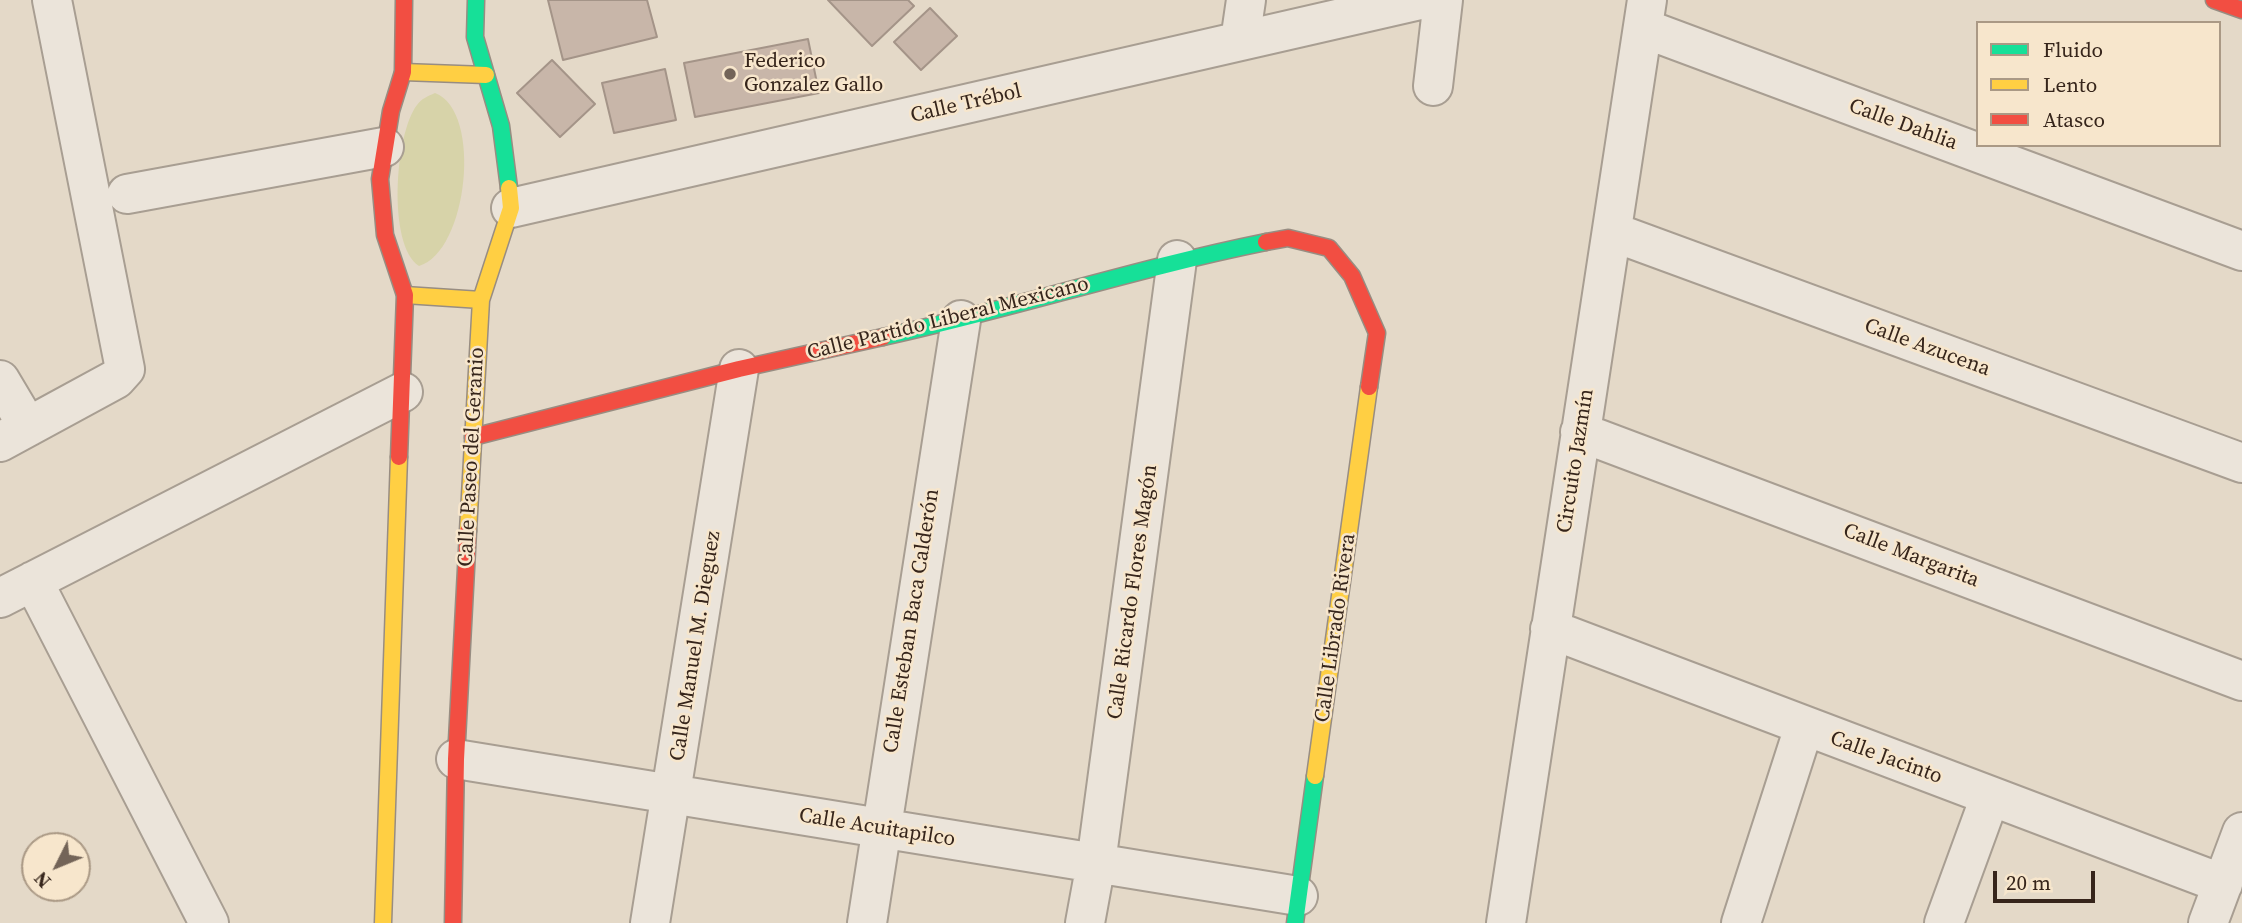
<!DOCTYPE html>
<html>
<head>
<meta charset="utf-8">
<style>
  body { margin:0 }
  #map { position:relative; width:2242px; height:923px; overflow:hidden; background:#e4d9c8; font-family:"Source Serif 4",serif }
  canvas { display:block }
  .legend { position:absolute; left:1976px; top:21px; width:245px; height:126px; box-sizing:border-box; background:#f7e6cc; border:2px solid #aa9985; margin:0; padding:9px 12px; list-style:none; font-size:21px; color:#36251b }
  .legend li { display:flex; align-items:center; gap:14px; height:35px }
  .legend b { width:35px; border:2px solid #aa9985 }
  .north { position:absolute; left:21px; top:832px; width:70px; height:70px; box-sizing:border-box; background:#f7e6cc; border:2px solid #aa9985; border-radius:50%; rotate:227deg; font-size:19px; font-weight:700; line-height:28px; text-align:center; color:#36251b }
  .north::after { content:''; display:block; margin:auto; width:24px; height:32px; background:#736458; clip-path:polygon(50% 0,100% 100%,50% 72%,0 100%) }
  .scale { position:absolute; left:1993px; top:871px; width:102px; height:32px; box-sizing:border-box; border:4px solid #36251b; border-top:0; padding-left:9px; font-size:21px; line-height:24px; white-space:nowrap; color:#36251b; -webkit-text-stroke:5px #f7e6cc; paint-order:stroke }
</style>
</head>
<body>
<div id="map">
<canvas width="2242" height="923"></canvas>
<ul class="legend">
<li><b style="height:9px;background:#16e098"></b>Fluido</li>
<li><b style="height:9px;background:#ffcf43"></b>Lento</li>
<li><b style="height:9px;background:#f24e42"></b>Atasco</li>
</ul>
<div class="north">N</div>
<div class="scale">20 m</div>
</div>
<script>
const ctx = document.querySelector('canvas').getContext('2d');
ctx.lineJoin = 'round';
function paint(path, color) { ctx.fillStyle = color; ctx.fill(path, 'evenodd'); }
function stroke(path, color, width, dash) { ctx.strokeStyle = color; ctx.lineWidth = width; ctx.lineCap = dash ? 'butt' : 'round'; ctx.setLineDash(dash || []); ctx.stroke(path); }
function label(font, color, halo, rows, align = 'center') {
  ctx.font = font + ' "Source Serif 4",serif'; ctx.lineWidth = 5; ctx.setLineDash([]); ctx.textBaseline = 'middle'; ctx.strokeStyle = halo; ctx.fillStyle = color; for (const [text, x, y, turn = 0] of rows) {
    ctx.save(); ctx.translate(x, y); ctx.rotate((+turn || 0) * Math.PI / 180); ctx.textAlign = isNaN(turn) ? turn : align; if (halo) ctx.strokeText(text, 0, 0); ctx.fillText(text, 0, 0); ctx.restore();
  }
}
paint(new Path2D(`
  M 435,93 C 483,111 468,252 419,266 C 387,245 395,133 417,105 C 421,99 428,96 435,93 Z`), '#d7d3a9');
const building = new Path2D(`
  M 548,0 L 647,0 L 657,37 L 563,60 Z
  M 828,0 L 908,0 L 914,6 L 872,46 Z
  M 930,8 L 957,36 L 921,70 L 894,42 Z
  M 808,39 L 819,93 L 695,117 L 684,63 Z
  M 552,60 L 595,104 L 560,137 L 517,93 Z
  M 665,69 L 676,120 L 614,133 L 602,83 Z`);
paint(building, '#c8b6a9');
stroke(building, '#a49488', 2);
const street = new Path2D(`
  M 1643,28 L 2242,251
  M 1240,41 L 1246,0
  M 1433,86 L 1443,0
  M 127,194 L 384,147
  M 511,208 L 1420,0
  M 1613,232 L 2242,463
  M 0,380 L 28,427
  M 1580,432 L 2242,681
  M 0,442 L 116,379 L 125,369 L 52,0
  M 33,581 L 209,923
  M 0,598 L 403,392
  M 1550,629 L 2223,884
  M 456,759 L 1298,896
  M 650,923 L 739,369
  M 867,923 L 961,320
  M 1085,923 L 1096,863 L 1177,260
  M 1506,923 L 1647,0
  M 1741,923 L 1804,727
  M 1944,923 L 1990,797
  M 2208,923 L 2242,832`);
const fast = new Path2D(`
  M 476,0 L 475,37 L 501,126 L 509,188
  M 883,337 C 1012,309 1137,268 1266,242
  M 1295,923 L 1315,776`);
const slow = new Path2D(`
  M 403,72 L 486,75
  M 405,295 L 481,300
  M 468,531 L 481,300 L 511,208 L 509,188
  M 1315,776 L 1369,387
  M 383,923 L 399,457`);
const jam = new Path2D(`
  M 2214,0 L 2242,10
  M 1266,242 L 1288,238 L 1329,248 L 1352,276 L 1377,333 L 1369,387
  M 473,437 L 739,369 L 883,337
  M 399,457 L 405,295 L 385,235 L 380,179 L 391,111 L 403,72 L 404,0
  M 453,923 L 456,759 L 468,531`);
stroke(street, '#a89e92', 42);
stroke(fast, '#988d82', 19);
stroke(slow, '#988d82', 19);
stroke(jam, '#988d82', 19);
stroke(street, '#ebe4da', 38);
stroke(fast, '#16e098', 16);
stroke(slow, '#ffcf43', 16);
stroke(jam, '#f24e42', 16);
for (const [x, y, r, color] of [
  [730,74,7,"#736458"]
]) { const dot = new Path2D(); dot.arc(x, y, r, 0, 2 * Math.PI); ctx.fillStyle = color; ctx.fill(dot); stroke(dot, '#f7e6cc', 2.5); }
label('21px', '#36251b', '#f7e6cc', [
  ["Federico",744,62],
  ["Gonzalez Gallo",744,86]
], 'left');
label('21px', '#36251b', '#f7e6cc', [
  ["Calle Trébol",966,104,-13],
  ["Calle Dahlia",1903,125,20],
  ["Calle Partido Liberal Mexicano",948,319,-14],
  ["Calle Azucena",1927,348,20],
  ["Calle Paseo del Geranio",472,457,-87],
  ["Circuito Jazmín",1576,461,-81],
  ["Calle Margarita",1911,556,21],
  ["Calle Ricardo Flores Magón",1133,592,-82],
  ["Calle Esteban Baca Calderón",912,621,-81],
  ["Calle Librado Rivera",1336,628,-82],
  ["Calle Manuel M. Dieguez",696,646,-81],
  ["Calle Jacinto",1886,758,20],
  ["Calle Acuitapilco",877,828,9]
]);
</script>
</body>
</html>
